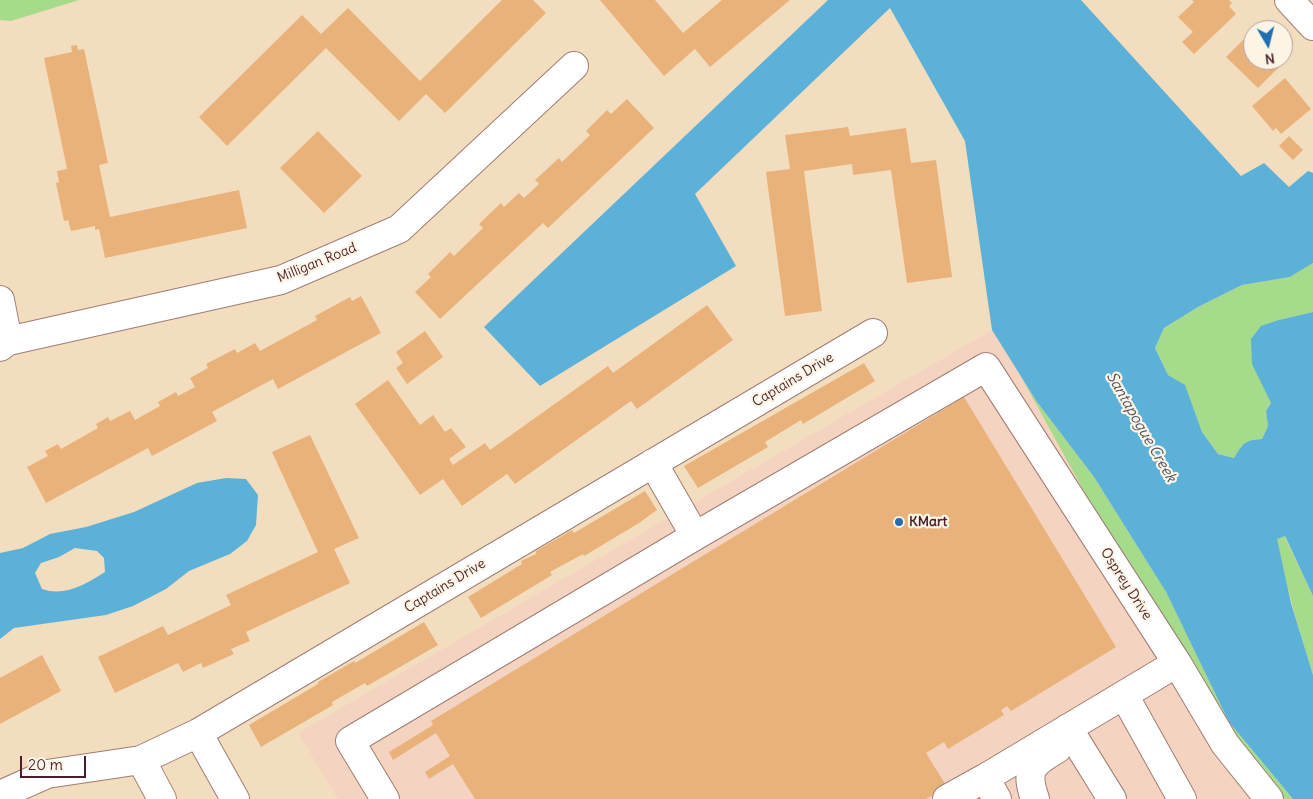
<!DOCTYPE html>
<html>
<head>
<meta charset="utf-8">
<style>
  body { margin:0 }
  #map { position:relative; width:1313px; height:799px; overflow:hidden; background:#f3ddbf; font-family:Delius,sans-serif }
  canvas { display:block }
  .north { position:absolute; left:1243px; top:20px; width:50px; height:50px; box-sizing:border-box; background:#fcf5e5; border:1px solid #b59f9b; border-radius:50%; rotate:172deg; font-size:14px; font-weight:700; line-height:20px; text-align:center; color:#4a1f2b }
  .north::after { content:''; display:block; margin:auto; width:18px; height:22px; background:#1f6fb2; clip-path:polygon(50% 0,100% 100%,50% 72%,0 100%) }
  .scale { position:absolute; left:20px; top:756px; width:66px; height:22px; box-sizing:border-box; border:2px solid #4a1f2b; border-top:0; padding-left:6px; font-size:15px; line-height:18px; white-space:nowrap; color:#4a1f2b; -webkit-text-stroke:4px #fcf5e5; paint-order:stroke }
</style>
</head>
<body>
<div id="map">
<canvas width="1313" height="799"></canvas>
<div class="north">N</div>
<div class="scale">20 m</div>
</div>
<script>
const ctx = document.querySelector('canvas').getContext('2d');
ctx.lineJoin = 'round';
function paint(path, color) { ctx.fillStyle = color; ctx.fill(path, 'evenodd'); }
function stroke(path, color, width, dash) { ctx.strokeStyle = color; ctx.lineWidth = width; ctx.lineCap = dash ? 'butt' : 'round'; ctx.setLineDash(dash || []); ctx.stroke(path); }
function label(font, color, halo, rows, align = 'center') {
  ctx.font = font + ' Delius,sans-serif'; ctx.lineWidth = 4.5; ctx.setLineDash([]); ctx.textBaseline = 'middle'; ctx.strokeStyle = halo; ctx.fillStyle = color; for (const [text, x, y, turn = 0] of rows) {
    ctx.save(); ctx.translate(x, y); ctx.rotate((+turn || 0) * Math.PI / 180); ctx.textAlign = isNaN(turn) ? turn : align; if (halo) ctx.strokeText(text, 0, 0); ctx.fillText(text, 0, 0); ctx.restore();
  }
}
paint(new Path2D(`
  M 992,330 L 1037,402 L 1273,799 L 338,799 L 298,733 Z`), '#f4d3c0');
paint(new Path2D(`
  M 0,0 L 79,0 L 11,21 L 0,20 Z
  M 1313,263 L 1313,312 L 1279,320 L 1263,385 L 1271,403 L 1266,411 L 1268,426 L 1262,439 C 1245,440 1243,443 1234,458 L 1218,454 L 1202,432 L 1185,386 L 1168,375 L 1155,348 L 1164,328 L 1198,307 L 1242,285 L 1290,277 Z
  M 1020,375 L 1037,402 L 1094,477 L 1166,592 L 1229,722 L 1293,799 L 1278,799 L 1227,738 L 1129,573 Z
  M 1284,535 L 1313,596 L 1313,675 C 1299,630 1286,585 1276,539 Z`), '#a5db8b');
paint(new Path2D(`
  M 828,0 L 1081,0 L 1241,176 L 1264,163 L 1289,187 L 1308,171 L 1313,173 L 1313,263 L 1290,277 L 1242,285 L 1198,307 L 1164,328 L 1155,348 L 1168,375 L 1185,385 L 1202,432 L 1218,454 L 1234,458 C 1243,443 1245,440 1262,439 L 1268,426 L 1266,411 L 1271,403 L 1252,364 L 1251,339 L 1261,326 L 1279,320 L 1313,312 L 1313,596 L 1285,536 L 1277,539 L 1291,603 L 1313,675 L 1313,799 L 1293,799 L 1229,722 L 1166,592 L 1094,477 L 1037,402 L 992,330 L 965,141 L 890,8 L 695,194 L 736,266 L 540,386 L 484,327 Z
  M 226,478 L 246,479 L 258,495 L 256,525 L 247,541 L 230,554 L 189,571 L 166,589 L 133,606 L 106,615 L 14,628 L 0,639 L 0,553 L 23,548 L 50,534 L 86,527 L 134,512 L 197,483 ZM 75,548 L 97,551 L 104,558 L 105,572 C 86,584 65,597 42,589 L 35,573 L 41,563 L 59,557 Z`), '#5cb1d8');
paint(new Path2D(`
  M 502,0 L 533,0 L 546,13 L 445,113 L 426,94 L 399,121 L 326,48 L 227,146 L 199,117 L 302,15 L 321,34 L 348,8 L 420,81 Z
  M 600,0 L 655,0 L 683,33 L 722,0 L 790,0 L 710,67 L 695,49 L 664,76 Z
  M 1192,0 L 1229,0 L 1232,3 L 1229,6 L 1236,14 L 1194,54 L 1182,42 L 1193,32 L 1178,17 L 1194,2 Z
  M 1243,40 L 1249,46 L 1253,43 L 1253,60 L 1270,60 L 1278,68 L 1258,88 L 1226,57 Z
  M 77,45 L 78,50 L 84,49 L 108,163 L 99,165 L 110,217 L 239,190 L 247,228 L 105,258 L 99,229 L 95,230 L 95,226 L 71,231 L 68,220 L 64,221 L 56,183 L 59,182 L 57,171 L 67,169 L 44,58 L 72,52 L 71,46 Z
  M 1285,78 L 1311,109 L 1281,134 L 1276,128 L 1273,131 L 1252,106 Z
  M 627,99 L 654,128 L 548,228 L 543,223 L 440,319 L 415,292 L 431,277 L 428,274 L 450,252 L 454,256 L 483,228 L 479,224 L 501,203 L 504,207 L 519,193 L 524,198 L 539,184 L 535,180 L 559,158 L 562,162 L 590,135 L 586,131 L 607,110 L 611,114 Z
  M 848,127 L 850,136 L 906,128 L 911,163 L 936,160 L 952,277 L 907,283 L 891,170 L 853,175 L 852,164 L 804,171 L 822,311 L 785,316 L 766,172 L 790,169 L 785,135 Z
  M 318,131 L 362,176 L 324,213 L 280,168 Z
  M 1289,136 L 1303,150 L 1293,160 L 1279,146 Z
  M 361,296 L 381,333 L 278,389 L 273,379 L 212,412 L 217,421 L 152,456 L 148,448 L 46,503 L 27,467 L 48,456 L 45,451 L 58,444 L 61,449 L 98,428 L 96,424 L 108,417 L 110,421 L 130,411 L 135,420 L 160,406 L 158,402 L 176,392 L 178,396 L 195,387 L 190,378 L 208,368 L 206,364 L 235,349 L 237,353 L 255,343 L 260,351 L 317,320 L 315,316 L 350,297 L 352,301 Z
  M 707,305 L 733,340 L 637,409 L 631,401 L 515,484 L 507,474 L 462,506 L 443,479 L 420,495 L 355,404 L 388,380 L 420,425 L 433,415 L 445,432 L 451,428 L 466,447 L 449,459 L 453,465 L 485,443 L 490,450 L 608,366 L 613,373 Z
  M 425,331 L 443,357 L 407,384 L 396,368 L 403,363 L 396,352 Z
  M 864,363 L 875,381 L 803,424 L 801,420 L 765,442 L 768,447 L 698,488 L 684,466 Z
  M 964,397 L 1116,647 L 1011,711 L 1007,706 L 1001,710 L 1004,715 L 948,749 L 944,742 L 926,753 L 947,787 L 926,799 L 475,799 L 453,764 L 429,779 L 425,772 L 450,756 L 436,733 L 393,760 L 389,752 L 433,725 L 431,721 Z
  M 310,435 L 359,538 L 334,549 L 350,583 L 246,632 L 250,641 L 231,649 L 234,654 L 203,668 L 201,663 L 183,672 L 178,663 L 115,693 L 98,657 L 163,626 L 168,635 L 231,605 L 226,595 L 318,552 L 272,452 Z
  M 645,491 L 657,510 L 639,523 L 584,556 L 583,554 L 550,572 L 552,575 L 481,618 L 468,597 L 522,564 L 521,561 L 536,554 L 536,551 L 572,530 L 574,533 Z
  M 424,622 L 438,645 L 367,686 L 365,683 L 332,702 L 333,705 L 261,747 L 249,725 L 318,684 L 318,682 L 354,661 L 355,663 Z
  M 42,655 L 61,691 L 0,724 L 0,678 Z`), '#eab27b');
const minor = new Path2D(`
  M 1289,0 L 1313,26
  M 0,300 L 8,341
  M 0,347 L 8,341 L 281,280 L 399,229 L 574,66
  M 695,536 L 986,367 L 1177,663 L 1225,744 L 1269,799
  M 1124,695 L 1182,799
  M 1068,728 L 1112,799
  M 198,733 L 235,799
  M 141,760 L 162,799
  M 0,795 L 47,774 L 141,760 L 198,733 L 873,333
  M 385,799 L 350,741 L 695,536 L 653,463
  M 947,799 L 985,778
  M 997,799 L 985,778 L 1177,663
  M 1035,799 C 1025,770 1031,764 1057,749`);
stroke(minor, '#9e7e75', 30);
stroke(minor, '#fff', 28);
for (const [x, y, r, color] of [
  [899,522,5,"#1f6fb2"]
]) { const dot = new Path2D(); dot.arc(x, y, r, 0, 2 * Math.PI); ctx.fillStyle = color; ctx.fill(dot); stroke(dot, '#fcf5e5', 2); }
label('14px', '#4a1f2b', '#fcf5e5', [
  ["Milligan Road",317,263,-22],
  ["Captains Drive",793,380,-31],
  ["Osprey Drive",1126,584,57],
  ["Captains Drive",445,586,-31]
]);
label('bold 14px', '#4a1f2b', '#fcf5e5', [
  ["KMart",909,522]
], 'left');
label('italic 15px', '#505268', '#fcf5e5', [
  ["Santapogue Creek",1141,427,60]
]);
</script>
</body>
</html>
